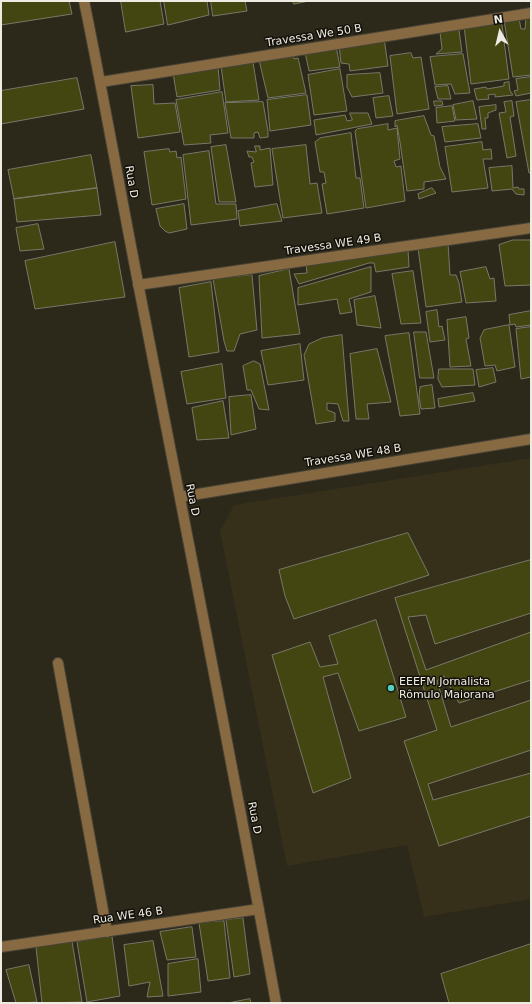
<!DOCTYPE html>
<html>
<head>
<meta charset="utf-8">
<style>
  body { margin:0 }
  #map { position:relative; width:532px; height:1004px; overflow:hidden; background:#2c281a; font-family:"DejaVu Sans",sans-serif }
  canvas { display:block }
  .frame { position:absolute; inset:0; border:2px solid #eeebe2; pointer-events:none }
  .north { position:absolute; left:480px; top:12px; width:40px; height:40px; -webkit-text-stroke:3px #13110a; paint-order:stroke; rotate:352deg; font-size:11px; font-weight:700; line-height:16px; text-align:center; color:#eeebe2 }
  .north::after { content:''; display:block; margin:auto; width:14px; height:18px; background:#eeebe2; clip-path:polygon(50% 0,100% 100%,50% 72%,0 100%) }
</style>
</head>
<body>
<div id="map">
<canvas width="532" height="1004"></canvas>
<div class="frame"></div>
<div class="north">N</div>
</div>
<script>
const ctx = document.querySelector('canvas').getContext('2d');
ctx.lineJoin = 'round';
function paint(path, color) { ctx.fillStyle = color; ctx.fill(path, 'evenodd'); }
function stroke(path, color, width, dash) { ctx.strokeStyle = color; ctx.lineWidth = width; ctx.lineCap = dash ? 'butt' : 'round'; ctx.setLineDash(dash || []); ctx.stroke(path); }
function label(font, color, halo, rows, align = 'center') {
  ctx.font = font + ' "DejaVu Sans",sans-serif'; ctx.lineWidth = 3; ctx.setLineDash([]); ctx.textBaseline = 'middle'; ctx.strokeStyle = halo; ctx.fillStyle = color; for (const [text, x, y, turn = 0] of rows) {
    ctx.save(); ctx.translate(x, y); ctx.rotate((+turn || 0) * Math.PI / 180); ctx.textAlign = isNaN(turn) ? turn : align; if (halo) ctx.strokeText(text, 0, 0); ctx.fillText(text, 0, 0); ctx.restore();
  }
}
paint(new Path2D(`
  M 531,458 L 531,899 L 424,917 L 407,845 L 287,866 L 220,531 L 234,505 Z`), '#36301b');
const building = new Path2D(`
  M 1,1 L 69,1 L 72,14 L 1,25 Z
  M 121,1 L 160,1 L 164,24 L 126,32 Z
  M 164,1 L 207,1 L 209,15 L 168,25 Z
  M 211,1 L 245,1 L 247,11 L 213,16 Z
  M 293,1 L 309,1 L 294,4 Z
  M 531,16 L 531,75 L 513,77 L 504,20 L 519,18 L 521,29 L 525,29 L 526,17 Z
  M 498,21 L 502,25 L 509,79 L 471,84 L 464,26 Z
  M 459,30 L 462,52 L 436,54 L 442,49 L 440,32 Z
  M 384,38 L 388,66 L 350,71 L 349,64 L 341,63 L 339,45 Z
  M 336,46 L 340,67 L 309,71 L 305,52 Z
  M 411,53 L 413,58 L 421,57 L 429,109 L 397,114 L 390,56 Z
  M 463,54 L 470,93 L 455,94 L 451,84 L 435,85 L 430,57 Z
  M 286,55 L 286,58 L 293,55 L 294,59 L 298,58 L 306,93 L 268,98 L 259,60 Z
  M 253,62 L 259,100 L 226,102 L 221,66 Z
  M 218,66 L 220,90 L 177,97 L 173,73 Z
  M 340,69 L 347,111 L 314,115 L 308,75 Z
  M 380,73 L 383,93 L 352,97 L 347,87 L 347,75 Z
  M 531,77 L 531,93 L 516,96 L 514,91 L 518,90 L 516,79 Z
  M 77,78 L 84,109 L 1,124 L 1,91 Z
  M 509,82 L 510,91 L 511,92 L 513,95 L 495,97 L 495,94 L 488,95 L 489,99 L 477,100 L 474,89 L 486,87 L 487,89 L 504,86 L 504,83 Z
  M 153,85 L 154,104 L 175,103 L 180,132 L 138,138 L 131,86 Z
  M 448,86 L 451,99 L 438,99 L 435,87 Z
  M 222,92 L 228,133 L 210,135 L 211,143 L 184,145 L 176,100 Z
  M 307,95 L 311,125 L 270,131 L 267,100 Z
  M 389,96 L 393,116 L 376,118 L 373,98 Z
  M 531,100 L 531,173 L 529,173 L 516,102 Z
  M 434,101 L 442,101 L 443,105 L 435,106 Z
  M 473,101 L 477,119 L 456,120 L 453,105 Z
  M 512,101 L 514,116 L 510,117 L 516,156 L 507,158 L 499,113 L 506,112 L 504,102 Z
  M 263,102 L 268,131 L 268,137 L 260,138 L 258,132 L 254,133 L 254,138 L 231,138 L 225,103 Z
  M 496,105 L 496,110 L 488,113 L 488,118 L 485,118 L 486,129 L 482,129 L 479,107 Z
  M 452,106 L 455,121 L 437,123 L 436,108 Z
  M 350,113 L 368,113 L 372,124 L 316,135 L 314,120 L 345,115 L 347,121 L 352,120 Z
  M 424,116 L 431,135 L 434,136 L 440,167 L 446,179 L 424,182 L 424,189 L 407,191 L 400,142 L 397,125 L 395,127 L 395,121 Z
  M 388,124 L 388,130 L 397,128 L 400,159 L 394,161 L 396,167 L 401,166 L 405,201 L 366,208 L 355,131 L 357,129 Z
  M 478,124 L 481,138 L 445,142 L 442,127 Z
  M 351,133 L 356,178 L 360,178 L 364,208 L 327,214 L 322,184 L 326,183 L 324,172 L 320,172 L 315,142 L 320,138 Z
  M 482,142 L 483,150 L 491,149 L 492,159 L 483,159 L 488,188 L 452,192 L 445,147 Z
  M 226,145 L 236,202 L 219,202 L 211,147 Z
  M 306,145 L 310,184 L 317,183 L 322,213 L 283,218 L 272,149 Z
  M 255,146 L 260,146 L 260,150 L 270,148 L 273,185 L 255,187 L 251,163 L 254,162 L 252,157 L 249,157 L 247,151 L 256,152 Z
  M 169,149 L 170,152 L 176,151 L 177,158 L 181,157 L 186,199 L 152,205 L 144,152 Z
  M 209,151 L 216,204 L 236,204 L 237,219 L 191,225 L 183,155 Z
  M 91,155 L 97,188 L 14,199 L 8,170 Z
  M 512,166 L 513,188 L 518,187 L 519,189 L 524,189 L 524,195 L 516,194 L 512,189 L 492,191 L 489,168 Z
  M 97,188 L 101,215 L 17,222 L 14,199 Z
  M 432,188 L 436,193 L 419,199 L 418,194 Z
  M 184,204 L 187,229 L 169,233 L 165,231 L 160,226 L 156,209 Z
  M 277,204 L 282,221 L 240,226 L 238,211 Z
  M 38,224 L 44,249 L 20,251 L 16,228 Z
  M 513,240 L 531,240 L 531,285 L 505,286 L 499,245 Z
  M 115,242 L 125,297 L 35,309 L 25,261 Z
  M 448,243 L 450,275 L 456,275 L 459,283 L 462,302 L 426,307 L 418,248 Z
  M 408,249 L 409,267 L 376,272 L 374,263 L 369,263 L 299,284 L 294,274 L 307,273 L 306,264 Z
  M 371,267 L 371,292 L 349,299 L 352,312 L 340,314 L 337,299 L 298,305 L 298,288 Z
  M 486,267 L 490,279 L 494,278 L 496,301 L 466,303 L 460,272 Z
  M 289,269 L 300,334 L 262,338 L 259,276 Z
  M 413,271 L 421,323 L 401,324 L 392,274 Z
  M 252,275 L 257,330 L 240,334 L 234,351 L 227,351 L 224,341 L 213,279 Z
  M 211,282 L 219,352 L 189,357 L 179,288 Z
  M 375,296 L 381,328 L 357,325 L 354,300 Z
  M 437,310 L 439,327 L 442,326 L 445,340 L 430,342 L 426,312 Z
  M 531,311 L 531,325 L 516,327 L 515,324 L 510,325 L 509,315 Z
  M 466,317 L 469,338 L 466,339 L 471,366 L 450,367 L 447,320 Z
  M 509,325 L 515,367 L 497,371 L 495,365 L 485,366 L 480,338 L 484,330 Z
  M 531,327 L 531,377 L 521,379 L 516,329 Z
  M 414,332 L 426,332 L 434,378 L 420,378 Z
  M 409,333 L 420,414 L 400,416 L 385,336 Z
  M 342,335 L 349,421 L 343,421 L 338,404 L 327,403 L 327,410 L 335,413 L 335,421 L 316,424 L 304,355 L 309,344 L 322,338 Z
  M 300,344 L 304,380 L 268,385 L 261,351 Z
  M 377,349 L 391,402 L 367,404 L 369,419 L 356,419 L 350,354 Z
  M 254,361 L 260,364 L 269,410 L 259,409 L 251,390 L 247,390 L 243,366 Z
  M 222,364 L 226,398 L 187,404 L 181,372 Z
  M 493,368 L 496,382 L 479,387 L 476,370 Z
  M 439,369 L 473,369 L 475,385 L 442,387 L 438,379 Z
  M 432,385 L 435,408 L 421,409 L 419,397 L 420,387 Z
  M 473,393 L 475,401 L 439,407 L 438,399 Z
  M 251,395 L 256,429 L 231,435 L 229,397 Z
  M 223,401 L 229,438 L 197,440 L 192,408 Z
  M 408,533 L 429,575 L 294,619 L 285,596 L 279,570 Z
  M 531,560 L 531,613 L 435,644 L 426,615 L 408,617 L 426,670 L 531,632 L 531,680 L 459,703 L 444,676 L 437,681 L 451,727 L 531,700 L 531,750 L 428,784 L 433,800 L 531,773 L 531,816 L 439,846 L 404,741 L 437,730 L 395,598 Z
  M 376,620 L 406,717 L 359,731 L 338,673 L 323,677 L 351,778 L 313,793 L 272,655 L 310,642 L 320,667 L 338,664 L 329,636 Z
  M 243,918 L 250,974 L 234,977 L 226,920 Z
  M 224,921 L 230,978 L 208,981 L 199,923 Z
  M 192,927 L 196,957 L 167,960 L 160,932 Z
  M 112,936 L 120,996 L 87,1002 L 77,942 Z
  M 72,941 L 82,1002 L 42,1003 L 36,947 Z
  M 153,941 L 163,996 L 147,997 L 150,982 L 129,986 L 124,945 Z
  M 531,944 L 531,1003 L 449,1003 L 441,974 Z
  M 198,959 L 201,992 L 168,996 L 168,964 Z
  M 29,965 L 37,1002 L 16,1003 L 6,970 Z
  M 250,999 L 251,1003 L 228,1003 Z`);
paint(building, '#444611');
stroke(building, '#777968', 1);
const minor = new Path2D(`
  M 84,1 C 104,98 121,196 140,293 C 186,530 233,766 276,1003
  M 101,82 L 531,13
  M 138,285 L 531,228
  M 180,497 L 531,439
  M 58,663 L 107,932
  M 1,947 L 259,909`);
stroke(minor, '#474336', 12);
stroke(minor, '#886a42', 10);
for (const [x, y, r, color] of [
  [391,688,4,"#57cec2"]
]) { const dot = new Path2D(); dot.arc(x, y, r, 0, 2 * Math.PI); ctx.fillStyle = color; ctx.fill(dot); stroke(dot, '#13110a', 1.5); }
label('11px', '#eeebe2', '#13110a', [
  ["Travessa We 50 B",314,36,-9],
  ["Rua D",131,182,80],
  ["Travessa WE 49 B",333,245,-8],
  ["Travessa WE 48 B",353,456,-9],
  ["Rua D",192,500,79],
  ["Rua D",254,818,79],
  ["Rua WE 46 B",128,916,-8]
]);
label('11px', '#eeebe2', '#13110a', [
  ["EEEFM Jornalista",399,682],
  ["Rômulo Maiorana",399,695]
], 'left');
</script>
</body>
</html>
